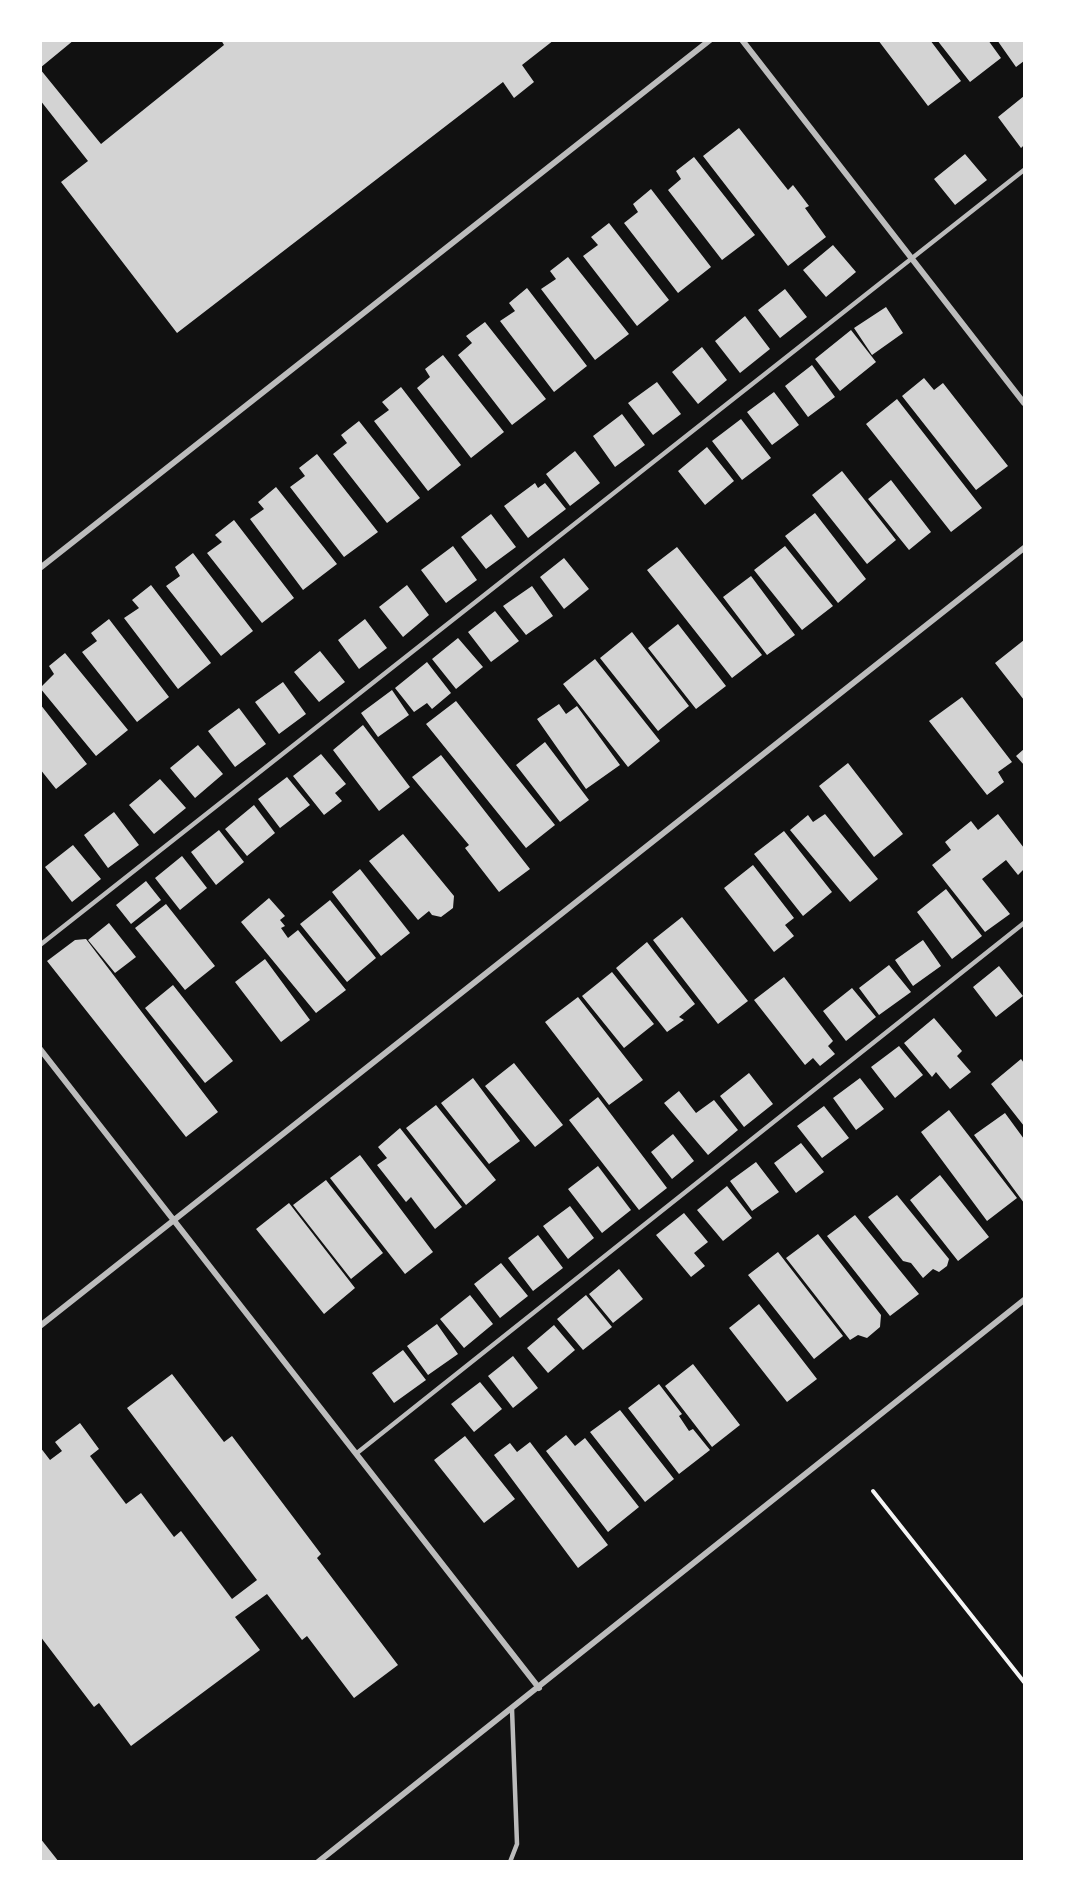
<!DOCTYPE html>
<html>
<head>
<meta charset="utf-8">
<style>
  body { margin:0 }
  #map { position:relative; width:1065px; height:1902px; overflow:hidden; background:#111; font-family:Jost,sans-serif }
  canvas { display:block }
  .frame { position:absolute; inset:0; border:42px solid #fff; pointer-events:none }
</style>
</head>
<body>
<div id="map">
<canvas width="1065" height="1902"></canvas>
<div class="frame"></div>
</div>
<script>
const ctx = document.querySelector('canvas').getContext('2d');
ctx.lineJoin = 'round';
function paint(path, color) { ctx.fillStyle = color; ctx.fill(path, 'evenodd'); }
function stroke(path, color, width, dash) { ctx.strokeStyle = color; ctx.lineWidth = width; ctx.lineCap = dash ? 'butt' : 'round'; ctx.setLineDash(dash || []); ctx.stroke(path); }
paint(new Path2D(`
  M 40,40 L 74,40 L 40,68 Z
  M 221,40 L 554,40 L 522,65 L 534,82 L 514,98 L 503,82 L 177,333 L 61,182 L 88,161 L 40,100 L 40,69 L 101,144 L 224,45 Z
  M 878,40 L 930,40 L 961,81 L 928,106 Z
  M 937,40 L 988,40 L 1001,58 L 970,82 Z
  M 997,40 L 1024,40 L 1024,61 L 1016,67 Z
  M 1024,96 L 1024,145 L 1021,148 L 998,117 Z
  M 739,128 L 788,190 L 793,185 L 809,206 L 805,208 L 826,237 L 788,266 L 703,156 Z
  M 965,154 L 987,180 L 955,205 L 934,179 Z
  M 694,157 L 755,235 L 722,260 L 668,190 L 681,179 L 676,171 Z
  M 651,189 L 711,267 L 678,293 L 624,223 L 638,212 L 633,204 Z
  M 609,223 L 669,300 L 637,326 L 583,256 L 598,245 L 591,237 Z
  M 833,245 L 856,272 L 826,297 L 803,270 Z
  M 568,257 L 629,334 L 595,360 L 541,289 L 556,279 L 550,271 Z
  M 527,288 L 587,366 L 554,392 L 500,321 L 515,311 L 509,303 Z
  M 785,289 L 807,317 L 780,338 L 758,310 Z
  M 886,307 L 903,333 L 872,355 L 854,328 Z
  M 745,316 L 770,349 L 740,373 L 715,341 Z
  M 485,322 L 546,399 L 512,425 L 458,355 L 472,343 L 466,336 Z
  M 851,330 L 876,362 L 840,391 L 815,359 Z
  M 702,347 L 727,380 L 698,404 L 672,372 Z
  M 443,355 L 504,432 L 471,458 L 417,388 L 430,377 L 425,369 Z
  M 812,365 L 835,397 L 808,417 L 785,386 Z
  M 924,378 L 934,390 L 943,383 L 1008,466 L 976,490 L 902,396 Z
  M 657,382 L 681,414 L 653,435 L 628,403 Z
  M 401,387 L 461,465 L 428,491 L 374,421 L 389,410 L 382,402 Z
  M 774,392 L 799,425 L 772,445 L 747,412 Z
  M 897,399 L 982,508 L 951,532 L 866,424 Z
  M 622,414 L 645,445 L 615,467 L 593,436 Z
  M 741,419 L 771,458 L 742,480 L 712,441 Z
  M 359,421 L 420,498 L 387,523 L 333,454 L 347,443 L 341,435 Z
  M 707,447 L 734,481 L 705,505 L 678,471 Z
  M 575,451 L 600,483 L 570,506 L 546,474 Z
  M 317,454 L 378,532 L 344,557 L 290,487 L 305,476 L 299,468 Z
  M 842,471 L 896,540 L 867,564 L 812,495 Z
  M 891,480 L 931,532 L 909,550 L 868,499 Z
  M 535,483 L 538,488 L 545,483 L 566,509 L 528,538 L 504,506 Z
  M 276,487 L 337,564 L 303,590 L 250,519 L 264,509 L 258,502 Z
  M 815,513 L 866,579 L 838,603 L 785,536 Z
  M 491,514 L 516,547 L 486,569 L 461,537 Z
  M 234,520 L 294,598 L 262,623 L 207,553 L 222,542 L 215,535 Z
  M 453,546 L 477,580 L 446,603 L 421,570 Z
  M 785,546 L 833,606 L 802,630 L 754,570 Z
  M 677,547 L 762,655 L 732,678 L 647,570 Z
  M 193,553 L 253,631 L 221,656 L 166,586 L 180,576 L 175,567 Z
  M 564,558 L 589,589 L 564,609 L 540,577 Z
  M 751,576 L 795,635 L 767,655 L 723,597 Z
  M 151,585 L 211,663 L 178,689 L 124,618 L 139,608 L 132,600 Z
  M 407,585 L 429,615 L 403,637 L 379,607 Z
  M 532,586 L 553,616 L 526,635 L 503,606 Z
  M 495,611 L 519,641 L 491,662 L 468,632 Z
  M 109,619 L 169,697 L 137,722 L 82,652 L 97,641 L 91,633 Z
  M 365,619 L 387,648 L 359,669 L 338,640 Z
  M 678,624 L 726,686 L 696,709 L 648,648 Z
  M 632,632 L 689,706 L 658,731 L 600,658 Z
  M 458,638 L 483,667 L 456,689 L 432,659 Z
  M 1024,640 L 1024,700 L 995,663 Z
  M 320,651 L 345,682 L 319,702 L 294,672 Z
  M 65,653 L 128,730 L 96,756 L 40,688 L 54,674 L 49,666 Z
  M 595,659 L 660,741 L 628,767 L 563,684 Z
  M 427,662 L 451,693 L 432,709 L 427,703 L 414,712 L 395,688 Z
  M 283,682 L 306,714 L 279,734 L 255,702 Z
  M 392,690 L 409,715 L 378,737 L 361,713 Z
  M 962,697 L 1012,762 L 998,772 L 1004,782 L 987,795 L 929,721 Z
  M 456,701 L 555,825 L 526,848 L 426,724 Z
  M 40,704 L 87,764 L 56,789 L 40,769 Z
  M 559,704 L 566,714 L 577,706 L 620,765 L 586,789 L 537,719 Z
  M 239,708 L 266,744 L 235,767 L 208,731 Z
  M 363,725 L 410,787 L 379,811 L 333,750 Z
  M 545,742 L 589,800 L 560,822 L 516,765 Z
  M 198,745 L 223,774 L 195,798 L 170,768 Z
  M 1024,749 L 1024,765 L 1016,756 Z
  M 321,754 L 346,784 L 335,793 L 342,801 L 324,815 L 293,776 Z
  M 441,755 L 530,869 L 499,892 L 465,848 L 469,845 L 412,777 Z
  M 848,763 L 903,834 L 874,857 L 819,786 Z
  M 287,777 L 310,805 L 280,828 L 258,799 Z
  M 160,779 L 186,808 L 154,834 L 129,805 Z
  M 254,805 L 275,833 L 247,856 L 225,829 Z
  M 114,812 L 139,845 L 108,868 L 84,835 Z
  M 825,814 L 878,879 L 850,902 L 790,830 L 808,815 L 813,822 Z
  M 998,814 L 1024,848 L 1024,869 L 1018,875 L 1006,860 L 982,879 L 1010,914 L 985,932 L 932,865 L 951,850 L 945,842 L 971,821 L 978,830 Z
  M 219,830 L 244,862 L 216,885 L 191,852 Z
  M 784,831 L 832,892 L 803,916 L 754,854 Z
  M 403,834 L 454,896 L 453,908 L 441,917 L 432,915 L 429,911 L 418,920 L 369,861 Z
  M 73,845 L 101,879 L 72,902 L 45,867 Z
  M 182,856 L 207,888 L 180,910 L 155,878 Z
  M 753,865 L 794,918 L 785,925 L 794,936 L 774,952 L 724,888 Z
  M 360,869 L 410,933 L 381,956 L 332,892 Z
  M 146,881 L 161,900 L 131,924 L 116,905 Z
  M 946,889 L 982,936 L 952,959 L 917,912 Z
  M 269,898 L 285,916 L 280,920 L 285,926 L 281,928 L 288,938 L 298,930 L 346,990 L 316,1013 L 241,922 Z
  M 330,900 L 376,958 L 347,982 L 300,924 Z
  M 166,904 L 215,966 L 185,990 L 135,928 Z
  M 682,917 L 748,1001 L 718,1024 L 653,940 Z
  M 109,923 L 136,957 L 115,973 L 88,940 Z
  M 86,939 L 218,1112 L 186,1137 L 47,961 L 75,940 Z
  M 923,940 L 941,966 L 913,986 L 895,960 Z
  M 647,942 L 695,1004 L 679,1017 L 684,1020 L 667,1032 L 616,968 Z
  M 265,959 L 310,1020 L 281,1042 L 235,982 Z
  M 889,965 L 911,992 L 879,1015 L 859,988 Z
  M 999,966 L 1023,996 L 996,1017 L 973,987 Z
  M 612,972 L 654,1024 L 624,1048 L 582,996 Z
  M 784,977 L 833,1041 L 828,1046 L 835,1054 L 820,1066 L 813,1058 L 805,1065 L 754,1000 Z
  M 173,985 L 233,1061 L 205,1083 L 145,1008 Z
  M 852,988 L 876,1017 L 846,1041 L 823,1011 Z
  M 578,997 L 643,1080 L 609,1105 L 545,1022 Z
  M 934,1018 L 962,1051 L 957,1056 L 971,1072 L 950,1089 L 936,1072 L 932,1077 L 904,1043 Z
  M 899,1046 L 923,1075 L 895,1098 L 871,1067 Z
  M 1021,1059 L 1024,1063 L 1024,1126 L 991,1084 Z
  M 514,1063 L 563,1125 L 535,1147 L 485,1086 Z
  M 749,1073 L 773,1104 L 744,1127 L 720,1096 Z
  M 473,1078 L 520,1141 L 489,1164 L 441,1103 Z
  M 860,1078 L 884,1109 L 856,1130 L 833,1098 Z
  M 679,1091 L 696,1113 L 714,1100 L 738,1130 L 708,1155 L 664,1103 Z
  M 598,1097 L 667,1188 L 639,1210 L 569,1120 Z
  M 436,1105 L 496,1180 L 466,1205 L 406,1128 Z
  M 824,1106 L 849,1138 L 822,1158 L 797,1126 Z
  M 949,1110 L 1017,1198 L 987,1221 L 921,1132 Z
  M 1005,1113 L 1024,1139 L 1024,1203 L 974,1135 Z
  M 400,1128 L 462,1207 L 435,1229 L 411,1197 L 406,1202 L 377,1165 L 387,1158 L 378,1147 Z
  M 673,1134 L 694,1161 L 672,1179 L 651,1152 Z
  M 801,1143 L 824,1172 L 796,1193 L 774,1163 Z
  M 360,1155 L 433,1252 L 405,1274 L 330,1178 Z
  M 756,1162 L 779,1192 L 752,1211 L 730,1181 Z
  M 598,1166 L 631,1210 L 602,1233 L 568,1189 Z
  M 940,1175 L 989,1237 L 958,1261 L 910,1200 Z
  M 326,1180 L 383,1253 L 351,1279 L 293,1205 Z
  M 727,1186 L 752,1218 L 723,1241 L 697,1210 Z
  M 897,1195 L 949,1259 L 947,1266 L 939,1272 L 933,1269 L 923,1278 L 911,1263 L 903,1261 L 868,1217 Z
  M 289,1203 L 355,1288 L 324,1314 L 256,1229 Z
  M 570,1206 L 594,1238 L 568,1259 L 543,1226 Z
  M 684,1213 L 708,1242 L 694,1253 L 705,1266 L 691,1277 L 656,1235 Z
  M 855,1215 L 919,1294 L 890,1316 L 827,1236 Z
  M 818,1234 L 881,1315 L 880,1327 L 867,1338 L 858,1335 L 850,1340 L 786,1258 Z
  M 538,1235 L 563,1268 L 533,1291 L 508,1258 Z
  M 778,1252 L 843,1336 L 814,1359 L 748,1275 Z
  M 501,1263 L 528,1296 L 500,1318 L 474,1284 Z
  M 619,1269 L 643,1299 L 613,1323 L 589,1294 Z
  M 470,1295 L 493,1324 L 464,1348 L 440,1319 Z
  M 586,1295 L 612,1327 L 583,1350 L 557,1319 Z
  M 759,1304 L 817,1379 L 787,1402 L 729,1328 Z
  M 437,1324 L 458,1354 L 428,1375 L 407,1346 Z
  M 554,1325 L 575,1350 L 548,1373 L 527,1348 Z
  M 403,1350 L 426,1380 L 394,1403 L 372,1373 Z
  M 513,1356 L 538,1388 L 513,1408 L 488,1376 Z
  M 693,1364 L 740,1425 L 712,1447 L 665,1386 Z
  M 172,1374 L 224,1442 L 232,1436 L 321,1554 L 317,1558 L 398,1665 L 354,1698 L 307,1636 L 302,1640 L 267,1594 L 235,1617 L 260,1650 L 131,1746 L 99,1703 L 94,1707 L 40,1636 L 40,1447 L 50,1460 L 62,1451 L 55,1442 L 80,1423 L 99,1449 L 90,1456 L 126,1504 L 141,1493 L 174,1537 L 181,1531 L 232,1599 L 257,1580 L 127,1408 Z
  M 480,1382 L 502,1409 L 474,1432 L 451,1404 Z
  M 659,1384 L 682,1414 L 679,1416 L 689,1431 L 693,1429 L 710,1450 L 679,1474 L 628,1408 Z
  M 620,1410 L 674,1479 L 645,1502 L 590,1432 Z
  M 566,1435 L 575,1446 L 585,1438 L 639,1507 L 608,1532 L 546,1451 Z
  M 465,1436 L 515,1499 L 484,1523 L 434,1460 Z
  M 530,1442 L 608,1545 L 578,1568 L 494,1455 L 510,1443 L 517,1452 Z
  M 40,1838 L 59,1862 L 40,1862 Z`), '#d3d3d3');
stroke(new Path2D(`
  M 873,1491 L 1024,1682`), '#f5f5f5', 4);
stroke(new Path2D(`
  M 40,945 L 1024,170
  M 357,1453 L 1024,923
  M 510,1862 L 517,1844 L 512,1709`), '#bcbcbc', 4.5);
stroke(new Path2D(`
  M 742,40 L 1024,403
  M 40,568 L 710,40
  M 40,1049 L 539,1688
  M 40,1326 L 1024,548
  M 318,1862 L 1024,1300`), '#bcbcbc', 6);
</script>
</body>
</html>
